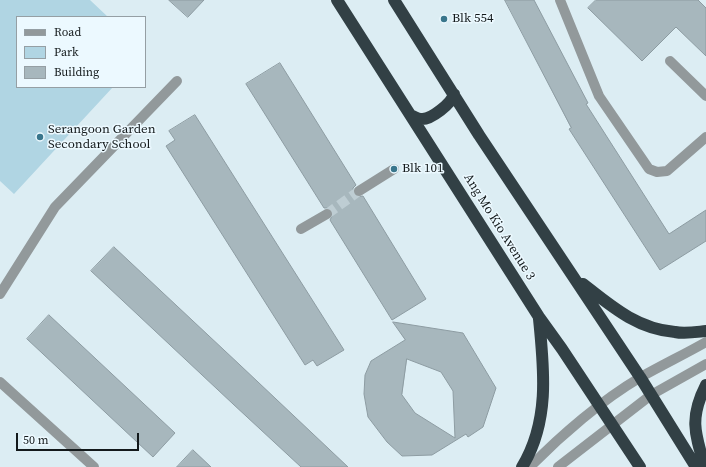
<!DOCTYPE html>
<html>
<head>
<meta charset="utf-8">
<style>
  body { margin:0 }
  #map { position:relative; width:706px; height:467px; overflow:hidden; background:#dcedf3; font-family:"Source Serif 4",serif }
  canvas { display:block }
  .legend { position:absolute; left:16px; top:16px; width:130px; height:72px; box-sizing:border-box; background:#ecf9ff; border:1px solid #959fa4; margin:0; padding:5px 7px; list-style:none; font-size:12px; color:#13191b }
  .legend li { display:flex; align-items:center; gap:8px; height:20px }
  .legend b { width:20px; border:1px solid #959fa4 }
  .scale { position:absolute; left:16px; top:433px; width:123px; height:18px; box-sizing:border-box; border:2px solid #13191b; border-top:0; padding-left:5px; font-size:12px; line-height:14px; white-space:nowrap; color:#13191b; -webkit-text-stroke:3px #ecf9ff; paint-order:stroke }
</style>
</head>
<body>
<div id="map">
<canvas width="706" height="467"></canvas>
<ul class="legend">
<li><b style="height:5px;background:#92999b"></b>Road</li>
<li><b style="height:11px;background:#b0d5e3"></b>Park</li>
<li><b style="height:11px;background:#a7b7bd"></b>Building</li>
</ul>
<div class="scale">50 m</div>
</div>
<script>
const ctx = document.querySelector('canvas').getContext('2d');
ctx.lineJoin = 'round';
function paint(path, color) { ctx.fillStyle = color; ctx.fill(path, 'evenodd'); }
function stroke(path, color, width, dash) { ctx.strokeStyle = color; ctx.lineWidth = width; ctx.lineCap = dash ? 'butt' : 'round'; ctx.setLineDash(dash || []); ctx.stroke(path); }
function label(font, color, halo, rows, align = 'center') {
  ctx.font = font + ' "Source Serif 4",serif'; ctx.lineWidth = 3; ctx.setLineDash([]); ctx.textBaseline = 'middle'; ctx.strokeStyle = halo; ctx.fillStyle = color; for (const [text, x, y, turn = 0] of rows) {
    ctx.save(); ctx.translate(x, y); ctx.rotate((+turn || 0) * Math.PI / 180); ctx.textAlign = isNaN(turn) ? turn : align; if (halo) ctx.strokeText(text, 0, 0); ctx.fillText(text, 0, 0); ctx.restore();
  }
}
paint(new Path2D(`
  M 0,0 L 90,0 L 108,17 L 17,17 L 17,87 L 113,87 L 14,194 L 0,181 Z`), '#b0d5e3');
const building = new Path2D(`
  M 169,0 L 204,0 L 188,17 Z
  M 505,0 L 534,0 L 588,103 L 586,104 L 669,234 L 706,210 L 706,241 L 660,270 L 569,129 L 571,128 Z
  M 596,0 L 698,0 L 706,8 L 706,56 L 676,27 L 642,61 L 588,8 Z
  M 280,63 L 356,185 L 353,188 L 353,194 L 356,197 L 363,196 L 426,299 L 392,320 L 330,220 L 333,214 L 332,210 L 327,208 L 324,208 L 246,84 Z
  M 195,115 L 344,350 L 317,366 L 313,360 L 305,365 L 166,146 L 175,140 L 169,131 Z
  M 114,247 L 240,365 L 348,467 L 301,467 L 233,404 L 91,271 Z
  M 49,315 L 175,433 L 153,457 L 27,339 Z
  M 393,322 L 463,333 L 496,388 L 483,427 L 468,437 L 466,434 L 432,455 L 402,456 L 387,442 L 368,417 L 364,394 L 365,375 L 371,361 L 405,340 ZM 407,359 L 441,372 L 453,391 L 455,438 L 415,413 L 402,395 Z
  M 193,450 L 211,467 L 177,467 Z`);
paint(building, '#a7b7bd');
stroke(building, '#8d9ca2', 1);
stroke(new Path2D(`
  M 327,214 L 359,191`), '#becdd3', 10, [10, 5]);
stroke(new Path2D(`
  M 560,0 L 599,96 L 649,169 L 657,172 L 667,171 L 706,137
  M 670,61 L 706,96
  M 359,191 L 394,169
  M 301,229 L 327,214
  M 0,294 L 55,207 L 177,81
  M 0,382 L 94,467
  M 530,467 C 561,435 602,400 641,377 C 662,365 685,354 706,342
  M 558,467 L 651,395 L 706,364`), '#92999b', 10);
stroke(new Path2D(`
  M 337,0 L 539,317 L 562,349 L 640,467
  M 394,0 L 479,135 L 640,377 L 696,467
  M 412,116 C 415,117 418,119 421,119 C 431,120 452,103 454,94
  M 583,284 C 611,306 637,329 675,332 C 685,334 696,332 706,331
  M 522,467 C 550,421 544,369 539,319
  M 705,467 C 695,434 689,418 706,385`), '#324045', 12);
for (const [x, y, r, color] of [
  [444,19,4,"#39768c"],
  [40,137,4,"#39768c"],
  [394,169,4,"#39768c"]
]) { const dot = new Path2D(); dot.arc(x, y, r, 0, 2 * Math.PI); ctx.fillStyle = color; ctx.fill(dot); stroke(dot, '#ecf9ff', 1.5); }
label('13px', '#13191b', '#ecf9ff', [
  ["Blk 554",452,19],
  ["Serangoon Garden",48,130],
  ["Secondary School",48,145],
  ["Blk 101",402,169]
], 'left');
label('13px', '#13191b', '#ecf9ff', [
  ["Ang Mo Kio Avenue 3",499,227,58]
]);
</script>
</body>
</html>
